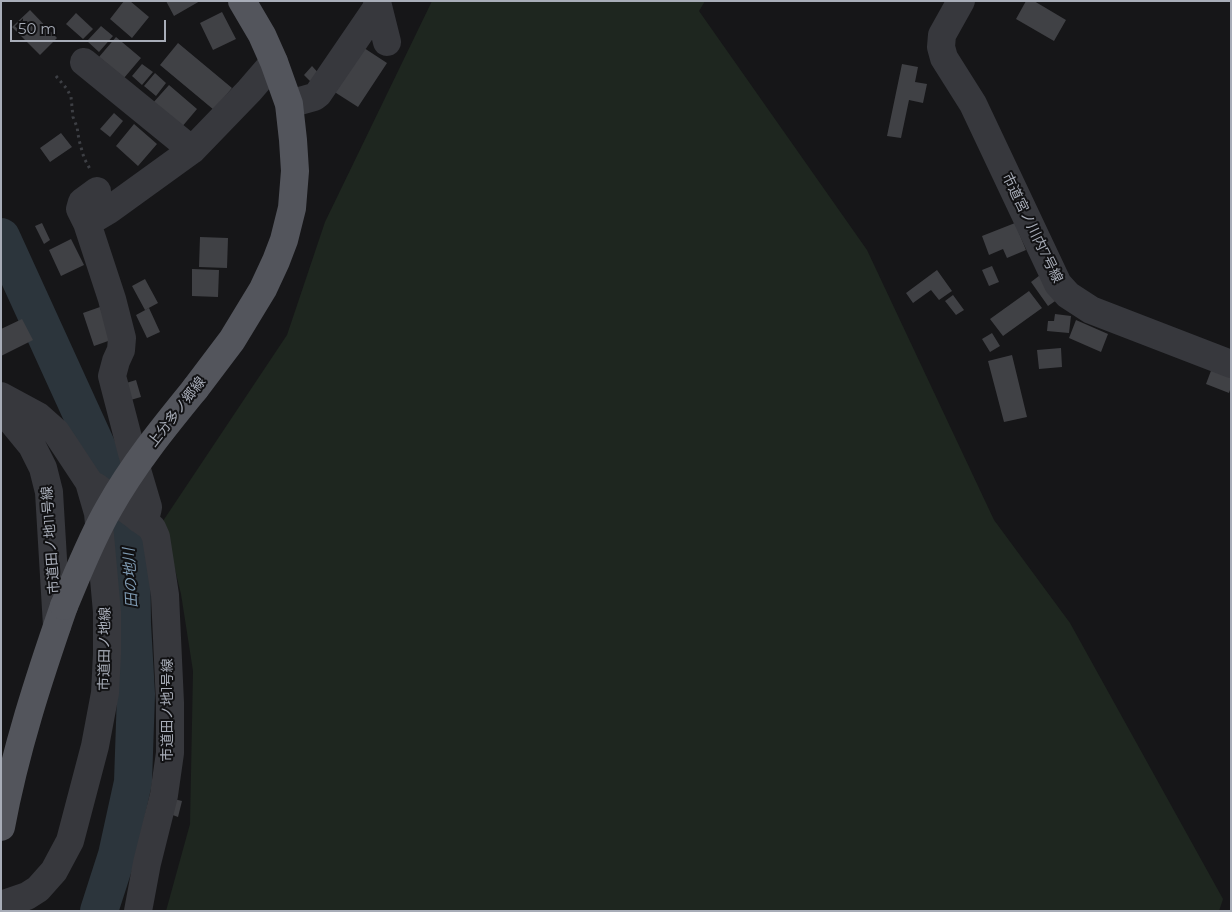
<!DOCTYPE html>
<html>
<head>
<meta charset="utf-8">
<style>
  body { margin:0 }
  #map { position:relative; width:1232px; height:912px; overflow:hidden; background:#161618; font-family:Montserrat,sans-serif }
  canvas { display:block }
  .frame { position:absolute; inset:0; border:2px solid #a8adb8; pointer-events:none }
  .scale { position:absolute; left:10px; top:20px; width:156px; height:22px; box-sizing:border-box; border:2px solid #a8adb8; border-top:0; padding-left:6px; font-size:15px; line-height:18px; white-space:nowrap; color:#a8adb8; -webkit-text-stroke:4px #111113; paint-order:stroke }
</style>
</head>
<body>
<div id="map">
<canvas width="1232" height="912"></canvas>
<div class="frame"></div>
<div class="scale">50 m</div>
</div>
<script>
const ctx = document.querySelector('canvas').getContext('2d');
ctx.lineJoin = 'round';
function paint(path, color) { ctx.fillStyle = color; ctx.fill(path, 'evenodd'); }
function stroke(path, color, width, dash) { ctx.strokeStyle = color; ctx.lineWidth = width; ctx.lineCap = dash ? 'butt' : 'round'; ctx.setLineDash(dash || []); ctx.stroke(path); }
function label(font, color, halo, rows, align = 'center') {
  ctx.font = font + ' Montserrat,"Noto Sans JP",sans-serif'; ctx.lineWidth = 4; ctx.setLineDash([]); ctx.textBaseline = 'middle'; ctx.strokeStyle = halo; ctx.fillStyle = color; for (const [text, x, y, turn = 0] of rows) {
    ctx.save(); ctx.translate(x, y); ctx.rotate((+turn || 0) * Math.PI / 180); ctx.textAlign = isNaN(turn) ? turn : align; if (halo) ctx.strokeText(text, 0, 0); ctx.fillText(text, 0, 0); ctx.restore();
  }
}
paint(new Path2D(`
  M 432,1 L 705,1 L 699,11 L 867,250 L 994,520 L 1070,623 L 1223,899 L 1219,911 L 166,911 L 190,824 L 193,671 L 181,594 L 163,521 L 287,335 L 325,222 Z`), '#1e261f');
stroke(new Path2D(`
  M 1,237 L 105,465 L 131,546 L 132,624 L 136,694 L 133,782 L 117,855 L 99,911`), '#2c353c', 38);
paint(new Path2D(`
  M 124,1 L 130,1 L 149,17 L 132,38 L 110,19 Z
  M 166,1 L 200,1 L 174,16 Z
  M 1026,1 L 1034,1 L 1066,20 L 1054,41 L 1016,19 Z
  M 30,10 L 57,38 L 40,55 L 12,27 Z
  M 222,12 L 236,39 L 213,50 L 200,23 Z
  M 76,13 L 93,29 L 83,39 L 66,24 Z
  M 101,26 L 113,36 L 99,52 L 87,41 Z
  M 116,37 L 141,58 L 124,78 L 99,57 Z
  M 178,43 L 232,88 L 214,110 L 160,65 Z
  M 361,46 L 387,63 L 358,107 L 333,91 Z
  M 142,64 L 153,72 L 142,85 L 132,76 Z
  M 902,64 L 918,67 L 915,82 L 927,84 L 923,103 L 909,100 L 901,138 L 887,136 Z
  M 312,66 L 322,77 L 314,85 L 304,75 Z
  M 155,73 L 166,83 L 156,96 L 144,86 Z
  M 169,85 L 197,109 L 181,128 L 152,104 Z
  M 114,113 L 123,121 L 110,137 L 100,129 Z
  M 134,124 L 157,144 L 138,166 L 116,146 Z
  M 61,133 L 72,147 L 50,162 L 40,148 Z
  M 42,223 L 50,240 L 44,244 L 35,226 Z
  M 1015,223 L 1026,250 L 1007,258 L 1003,249 L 989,255 L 982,236 Z
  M 200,237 L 228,238 L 227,268 L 199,267 Z
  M 71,239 L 84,265 L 61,276 L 49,250 Z
  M 992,266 L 999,282 L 989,286 L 982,270 Z
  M 192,269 L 219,270 L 218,297 L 192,296 Z
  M 937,270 L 952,291 L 939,300 L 931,290 L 913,303 L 906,293 Z
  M 1044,272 L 1061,297 L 1048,306 L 1031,282 Z
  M 145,279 L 158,303 L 145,310 L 132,286 Z
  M 1029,291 L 1042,308 L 1003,336 L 990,319 Z
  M 953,295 L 964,310 L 956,315 L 945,301 Z
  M 100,307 L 111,340 L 94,346 L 83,313 Z
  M 149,308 L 160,332 L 147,338 L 136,315 Z
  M 1055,314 L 1071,316 L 1069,333 L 1047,331 L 1048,321 L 1054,321 Z
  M 22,319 L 33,340 L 1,356 L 1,329 Z
  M 1076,320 L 1108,334 L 1101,352 L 1069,338 Z
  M 992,333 L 1000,346 L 990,352 L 982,339 Z
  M 1061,348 L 1062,367 L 1039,369 L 1037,350 Z
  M 1012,355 L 1027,417 L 1004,422 L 988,361 Z
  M 1212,368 L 1231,374 L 1231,387 L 1229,393 L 1206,384 Z
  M 136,380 L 141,397 L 127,401 L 123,384 Z
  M 174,799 L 182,801 L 178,817 L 170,814 Z`), '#404145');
stroke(new Path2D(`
  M 56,76 L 67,89 L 71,97 L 73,117 L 77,127 L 79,140 L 84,158 L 90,169`), '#3d3f44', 3, [2.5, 4]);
stroke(new Path2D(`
  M 961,1 L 942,35 L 941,47 L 944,58 L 973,104 L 1058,284 L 1068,295 L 1091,310 L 1231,364
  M 378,6 L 387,42
  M 84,62 L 192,150 L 249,91 L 274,62
  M 289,104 L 314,97 L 318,94 L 378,6 L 377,1
  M 97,191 L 82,202 L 80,209 L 87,223 L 109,210 L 192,150
  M 87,223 L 112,299 L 122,338 L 121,350 L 116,361 L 112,376 L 132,453 L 148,507 C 147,514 146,517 139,519
  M 1,396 L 38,416 L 56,432 L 89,482 L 98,513 L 107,612 L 107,654 L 105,693 L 95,746 L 70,841 L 54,871 L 38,889 L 27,896 L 1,905
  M 1,408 L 32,446 L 43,468 L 49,492 L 57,626
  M 95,486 L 152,528 L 156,537 L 165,595 L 170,703 L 170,753 L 164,795 L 147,863 L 138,911`), '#37383d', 28);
stroke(new Path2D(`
  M 195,389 L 232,340 L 263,289 L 276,261 L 284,240 L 292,208 L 295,171 L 293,140 L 289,104 L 274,62 L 262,35 L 242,1
  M 1,827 C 15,751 39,678 64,606`), '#53555c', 28);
stroke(new Path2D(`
  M 64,606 C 78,573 91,539 109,508 C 133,465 164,427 195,389`), '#53555c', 28);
label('14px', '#a8adb8', '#111113', [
  ["市道宮ノ川内7号線",1032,228,64],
  ["上分多ノ郷線",177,412,-52],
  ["市道田ノ地11号線",51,540,-94],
  ["市道田ノ地線",105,649,-89],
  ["市道田ノ地1号線",168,710,-90]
]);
label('italic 15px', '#7f9bb3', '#111113', [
  ["田の地川",131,578,-93]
]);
</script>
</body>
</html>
